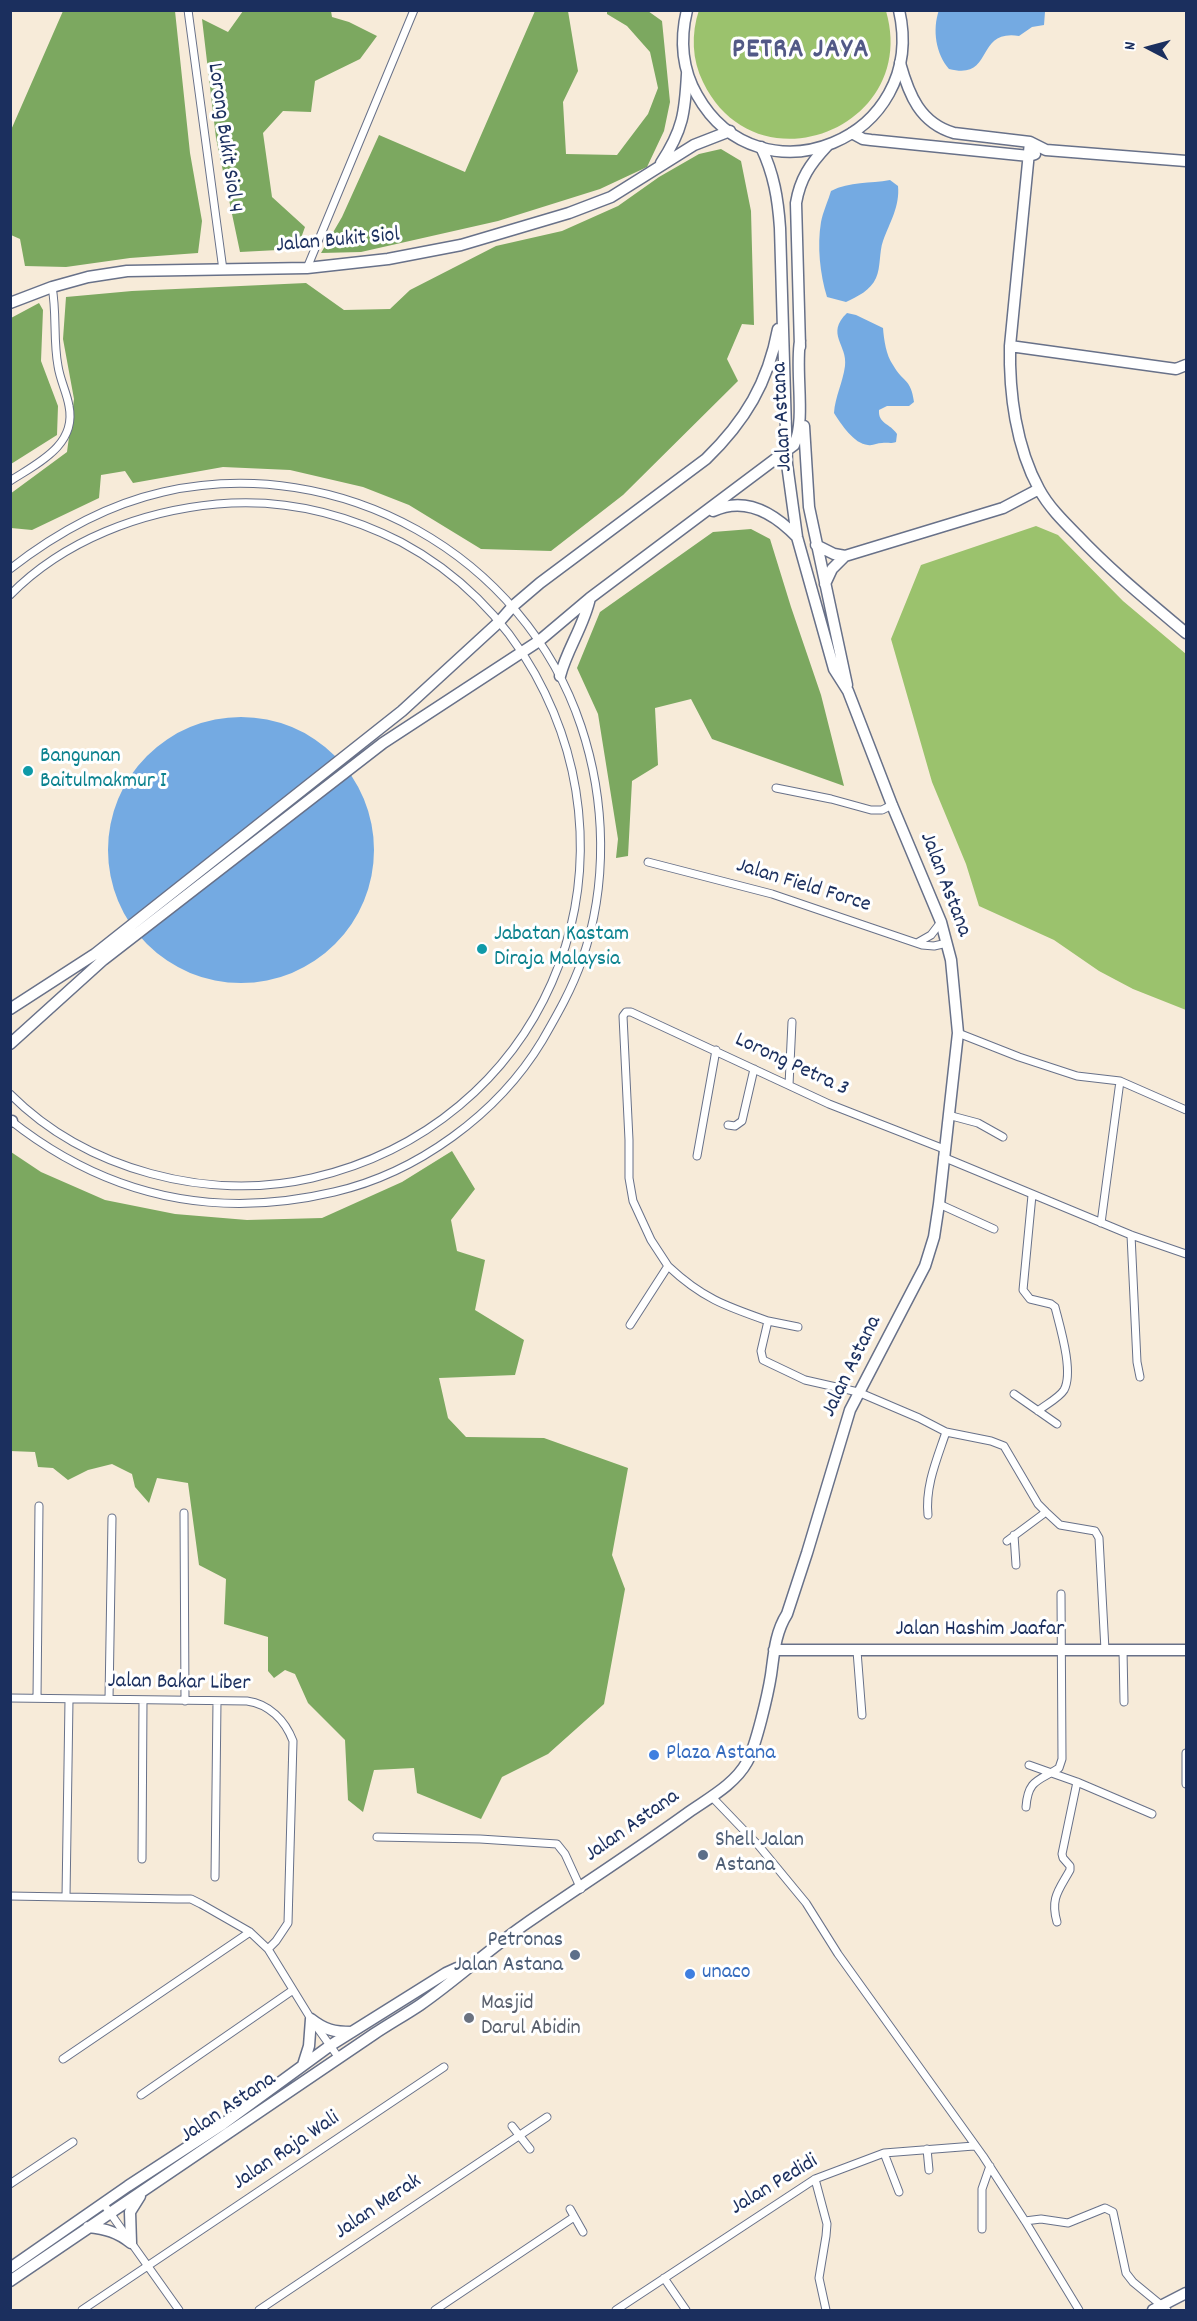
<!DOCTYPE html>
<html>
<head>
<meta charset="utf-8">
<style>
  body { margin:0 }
  #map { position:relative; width:1197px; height:2321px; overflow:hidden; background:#f7ebd9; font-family:Dekko,sans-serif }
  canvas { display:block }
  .frame { position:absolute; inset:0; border:12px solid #1b2f5e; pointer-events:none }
  .north { position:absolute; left:1119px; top:18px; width:60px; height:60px; -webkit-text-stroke:4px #fff; paint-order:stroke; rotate:276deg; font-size:16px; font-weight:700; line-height:24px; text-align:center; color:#1b2f5e }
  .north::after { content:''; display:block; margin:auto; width:21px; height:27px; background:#1b2f5e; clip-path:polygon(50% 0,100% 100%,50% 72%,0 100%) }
</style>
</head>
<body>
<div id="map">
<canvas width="1197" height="2321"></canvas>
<div class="frame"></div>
<div class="north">N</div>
</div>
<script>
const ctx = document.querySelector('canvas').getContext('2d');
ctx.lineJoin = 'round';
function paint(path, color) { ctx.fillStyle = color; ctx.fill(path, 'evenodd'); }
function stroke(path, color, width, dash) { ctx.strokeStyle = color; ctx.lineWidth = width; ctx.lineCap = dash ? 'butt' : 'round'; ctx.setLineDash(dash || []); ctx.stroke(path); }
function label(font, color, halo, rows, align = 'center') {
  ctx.font = font + ' Dekko,sans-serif'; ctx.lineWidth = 6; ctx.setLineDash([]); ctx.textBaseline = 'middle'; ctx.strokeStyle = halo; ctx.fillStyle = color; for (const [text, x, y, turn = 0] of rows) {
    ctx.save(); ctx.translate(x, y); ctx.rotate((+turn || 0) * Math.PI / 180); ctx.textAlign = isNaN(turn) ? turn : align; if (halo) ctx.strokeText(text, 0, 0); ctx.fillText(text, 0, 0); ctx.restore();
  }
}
paint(new Path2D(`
  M 699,10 L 886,11 C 920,128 756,192 703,82 C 692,60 691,34 699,10 Z
  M 1036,526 L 1058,535 L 1123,601 L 1186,654 L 1186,1010 L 1133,989 L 1099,971 L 1054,940 L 979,906 L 966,864 L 932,782 L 891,639 L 921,565 Z`), '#9bc26d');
paint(new Path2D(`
  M 63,11 L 175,11 L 190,153 L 202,221 L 198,253 L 130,258 L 66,267 L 25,266 L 20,239 L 11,235 L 11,130 Z
  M 243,11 L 331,11 L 332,17 L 349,22 L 377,36 L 360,59 L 315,81 L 311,112 L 283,111 L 263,133 L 272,197 L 305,227 L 297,249 L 240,252 L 216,138 L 202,19 L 228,32 Z
  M 535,11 L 568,11 L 578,71 L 563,102 L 566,154 L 617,155 L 648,114 L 658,88 L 650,52 L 627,26 L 607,14 L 607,11 L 648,11 L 662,21 L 670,102 L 664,131 L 647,167 L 600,189 L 498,221 L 361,252 L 321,253 L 342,217 L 379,135 L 465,172 Z
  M 721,149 L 741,161 L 751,211 L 754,325 L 742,324 L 727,359 L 738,381 L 623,495 L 551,551 L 481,549 L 409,505 L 363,487 L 290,470 L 223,467 L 133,483 L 125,471 L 101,475 L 99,498 L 32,530 L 11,528 L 10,494 L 67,452 L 74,399 L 63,339 L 66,297 L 132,291 L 306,283 L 344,310 L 390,309 L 410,290 L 496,246 L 562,231 L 618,206 L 659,177 L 699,154 Z
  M 39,303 L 43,310 L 41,361 L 58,406 L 57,435 L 11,464 L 11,318 Z
  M 751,529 L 770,539 L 791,607 L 821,695 L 844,786 L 712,739 L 691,699 L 655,708 L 658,765 L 632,781 L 628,856 L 616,858 L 618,839 L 598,714 L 577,668 L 600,612 L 713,532 Z
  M 452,1151 L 475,1189 L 451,1220 L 457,1251 L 485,1260 L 475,1310 L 524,1340 L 515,1375 L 439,1378 L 448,1418 L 466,1437 L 544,1438 L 628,1468 L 612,1555 L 625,1589 L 604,1704 L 548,1754 L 502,1777 L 481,1819 L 417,1793 L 414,1768 L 374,1770 L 363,1812 L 348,1800 L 345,1740 L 308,1703 L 295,1674 L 285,1670 L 274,1678 L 268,1671 L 268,1637 L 224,1624 L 226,1579 L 199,1565 L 188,1483 L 157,1478 L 149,1503 L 135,1487 L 132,1474 L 112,1464 L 88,1470 L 68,1480 L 53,1468 L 38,1467 L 35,1452 L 10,1451 L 11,1152 L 41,1172 L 105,1200 L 175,1214 L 247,1220 L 322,1218 L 402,1182 Z`), '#7ca860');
paint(new Path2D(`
  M 939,10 L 1045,10 L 1045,12 L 1044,25 L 1032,27 L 1019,36 C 974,29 995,81 949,69 C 936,54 932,30 939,10 Z
  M 890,180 L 898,186 C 900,206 890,222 883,241 C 879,252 881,267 876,278 C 871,290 857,297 846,302 L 827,297 C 820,274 817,246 821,222 C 823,212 828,201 831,191 C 850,181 870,184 890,180 Z
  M 847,313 L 856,315 L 883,328 C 884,340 886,355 893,365 C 903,383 911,378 914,402 L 909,406 L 887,406 L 879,410 C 878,424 890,423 897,434 L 896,442 C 890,444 888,442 882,443 C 877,443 873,446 868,445 C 854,444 841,424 834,413 C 835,397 843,382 845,366 C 848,345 825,334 847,313 Z
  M108 850a133 133 0 1 1 266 0a133 133 0 1 1-266 0Z`), '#74aae2');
const street = new Path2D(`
  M 188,10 L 223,270
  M 307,268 L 414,10
  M 10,481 C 38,463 77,445 69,406 C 67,393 60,380 58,366 C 53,340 57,313 52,287
  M 10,569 C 56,533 106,505 163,492 C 340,452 524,555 581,726 C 606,801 608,885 582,960 C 572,989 557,1015 542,1041 C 498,1114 417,1173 334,1192 C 215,1220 107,1197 10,1120
  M 10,595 C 64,540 142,511 217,504 C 281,498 344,513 401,542 C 457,572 504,618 535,674 C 648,878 541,1125 312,1178 C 208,1202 86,1170 10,1094
  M 776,788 L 831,799 L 871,810 L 882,810 L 892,805
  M 648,862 L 772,894 L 922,945 L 934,946 L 947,943
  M 917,943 L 931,935 L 941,922
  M 958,1033 L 1019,1057 L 1077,1076 L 1120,1081 L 1186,1110
  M 789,1085 L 792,1022
  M 948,1115 L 978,1123 L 1003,1137
  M 728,1125 L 735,1126 L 742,1121 L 754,1069
  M 697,1156 L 716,1050
  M 943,1157 L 1131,1235 L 1186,1254
  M 1032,1195 L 1023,1290 L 1030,1299 L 1051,1304 L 1055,1307 C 1060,1327 1074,1372 1064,1390 C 1059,1398 1045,1405 1038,1411
  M 939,1204 L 994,1229
  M 1101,1223 L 1120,1081
  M 1131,1235 L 1137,1362 L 1140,1377
  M 668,1266 L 651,1240 L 633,1201 L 629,1178 L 629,1140 L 623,1016 L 626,1012 L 631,1012 L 829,1104 L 944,1149
  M 768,1321 L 798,1327
  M 630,1325 L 668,1266 C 702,1298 725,1306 768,1321 L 761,1351 L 763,1360 L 805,1380 L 858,1392 L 919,1418 L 946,1432 L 991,1441 L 1004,1446 L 1038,1504 L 1046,1512 L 1060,1525 L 1095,1531 L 1099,1538 L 1105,1650
  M 1014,1394 L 1057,1424
  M 184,1513 L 185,1701
  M 928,1515 C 925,1486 937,1459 946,1432
  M 1014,1535 L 1016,1565
  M 1007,1541 L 1046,1512
  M 1123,1650 L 1124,1702
  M 857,1651 L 862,1715
  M 10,1698 L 247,1701 C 269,1704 285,1720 293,1741 L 288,1923 L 276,1941 L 268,1949
  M 37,1698 L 39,1506
  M 109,1699 L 112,1518
  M 1186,1753 L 1186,1784
  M 1029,1765 L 1077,1782 L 1152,1814
  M 711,1796 L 759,1846 L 806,1903 L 838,1954 L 983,2156 L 1025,2221 L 1079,2310
  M 1026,1807 C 1028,1779 1039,1781 1059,1768 L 1062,1759 L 1061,1594
  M 377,1837 L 480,1839 L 557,1844 L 565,1854 L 581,1889
  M 142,1859 L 143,1700
  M 215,1877 L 217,1701
  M 10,1896 L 177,1899 L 191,1899 L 201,1904 L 250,1932 L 268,1949 L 311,2019 L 339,2058
  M 66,1897 L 69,1700
  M 1057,1922 C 1050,1898 1059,1890 1070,1870 L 1070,1866 L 1063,1858 L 1062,1854 L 1077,1782
  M 63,2059 L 250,1932
  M 141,2095 L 293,1990
  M 512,2126 L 530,2149
  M 927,2149 L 929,2170
  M 884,2153 L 899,2192
  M 815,2179 L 827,2224 L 826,2236 L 819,2278 L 826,2310
  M 10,2184 L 73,2142
  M 103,2203 L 179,2310
  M 570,2209 L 583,2232
  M 1025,2221 L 1041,2219 L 1068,2223 L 1105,2208 L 1113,2212 L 1126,2273 L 1133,2282 L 1167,2310
  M 982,2229 L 982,2189 L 990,2166
  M 664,2278 L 686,2310
  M 82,2310 L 444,2067
  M 259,2310 L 547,2117
  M 435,2310 L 574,2217
  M 616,2310 L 815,2179 L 884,2153 L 974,2146`);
const secondary = new Path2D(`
  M 900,63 C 909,95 920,123 954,133 L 1030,142 L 1046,150 L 1186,161
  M 852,133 L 863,139 L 871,140 L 1029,156 L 1035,154
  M 1030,142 L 1010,346 C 1009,393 1016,447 1039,489 C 1048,506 1063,521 1077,535 C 1111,571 1148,601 1186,633
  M 661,163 C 683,130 685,112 687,74
  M 10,303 L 52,287 L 88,277 L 127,271 L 307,268 L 388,259 L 461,245 L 569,213 L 611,197 L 694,145 L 730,131
  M 1010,346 L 1176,369 L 1186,365
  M 800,347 L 796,203 C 800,179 810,164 827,146
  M 804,426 L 809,507 L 847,685
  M 713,511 C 745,496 774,513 797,537
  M 816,545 L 834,554 L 845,556 L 1003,508 L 1039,489
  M 825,584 L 832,569 L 845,556
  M 560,676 C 567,649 584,626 590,598
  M 10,1009 L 95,954 L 402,711 L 499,622 L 513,606 L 540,583 L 706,459 C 745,421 768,383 778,329
  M 10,1044 L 103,960 L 383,743 L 539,641 L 590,598 L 794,445 C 806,421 795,371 800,341
  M 10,1122 L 12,1121
  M 774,1650 L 1186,1650
  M 311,2019 C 325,2030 334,2032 352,2032
  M 303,2065 L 309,2046 L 311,2019
  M 88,2227 C 106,2229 117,2232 131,2243
  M 131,2243 L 130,2212 L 140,2196
  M 10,2268 L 128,2186 L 223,2124 L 331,2045 L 446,1973 L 457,1968 L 467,1967
  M 10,2281 L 374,2034 C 389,2024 405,2015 420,2005 C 456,1980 488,1950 524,1925 C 579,1887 635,1851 689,1812 C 709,1798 735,1784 747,1762 C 756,1746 768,1694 771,1675 C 774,1654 775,1633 787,1614 L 807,1553 L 850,1410 L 925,1266 L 934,1237 L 939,1204 L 958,1033 L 951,960 L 941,922 L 892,805 L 848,691 L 834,669 L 797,537 L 787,464 L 780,228 C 778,199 774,174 761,147
  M 1153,2310 L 1186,2293`);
const primary = new Path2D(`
  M 687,10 C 680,39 682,69 697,95 C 760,207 929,139 899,10`);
stroke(street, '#687189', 9);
stroke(secondary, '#687189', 13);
stroke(primary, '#687189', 13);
stroke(street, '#fff', 7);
stroke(secondary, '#fff', 10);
stroke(primary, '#fff', 10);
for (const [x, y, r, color] of [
  [28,771,6,"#0f9aa8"],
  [482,949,6,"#0f9aa8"],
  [654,1755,6,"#3f7fe0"],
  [703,1855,6,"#5c6f8a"],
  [575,1955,6,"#5c6f8a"],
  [690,1974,6,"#3f7fe0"],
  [469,2018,6,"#6b7280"]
]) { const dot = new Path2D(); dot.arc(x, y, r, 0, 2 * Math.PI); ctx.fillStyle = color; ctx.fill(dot); stroke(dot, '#fff', 2); }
label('22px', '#1b2f5e', '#fff', [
  ["Lorong Bukit Siol 4",223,138,82],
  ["Jalan Bukit Siol",338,242,-5],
  ["Jalan Astana",784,417,-93],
  ["Jalan Astana",944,885,69],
  ["Jalan Field Force",803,887,17],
  ["Lorong Petra 3",791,1066,25],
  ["Jalan Astana",853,1367,-64],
  ["Jalan Hashim Jaafar",980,1631],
  ["Jalan Bakar Liber",179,1684,1],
  ["Jalan Astana",633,1827,-35],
  ["Jalan Astana",229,2109,-34],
  ["Jalan Raja Wali",287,2152,-34],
  ["Jalan Pedidi",775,2186,-31],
  ["Jalan Merak",379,2208,-34]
]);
label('22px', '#0d838f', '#fff', [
  ["Bangunan",40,758],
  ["Baitulmakmur I",40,783],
  ["Jabatan Kastam",494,936],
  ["Diraja Malaysia",494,961]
], 'left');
label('22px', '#366cbe', '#fff', [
  ["Plaza Astana",666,1755],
  ["unaco",702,1974]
], 'left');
label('22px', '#4e5e75', '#fff', [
  ["Shell Jalan",715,1842],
  ["Astana",715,1867],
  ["Petronas",563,1942,"right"],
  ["Jalan Astana",563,1967,"right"]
], 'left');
label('22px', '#5b616d', '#fff', [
  ["Masjid",481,2005],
  ["Darul Abidin",481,2030]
], 'left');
ctx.letterSpacing = '1.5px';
label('bold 28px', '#525986', '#fff', [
  ["PETRA JAYA",801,52]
]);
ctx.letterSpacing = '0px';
</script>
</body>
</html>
